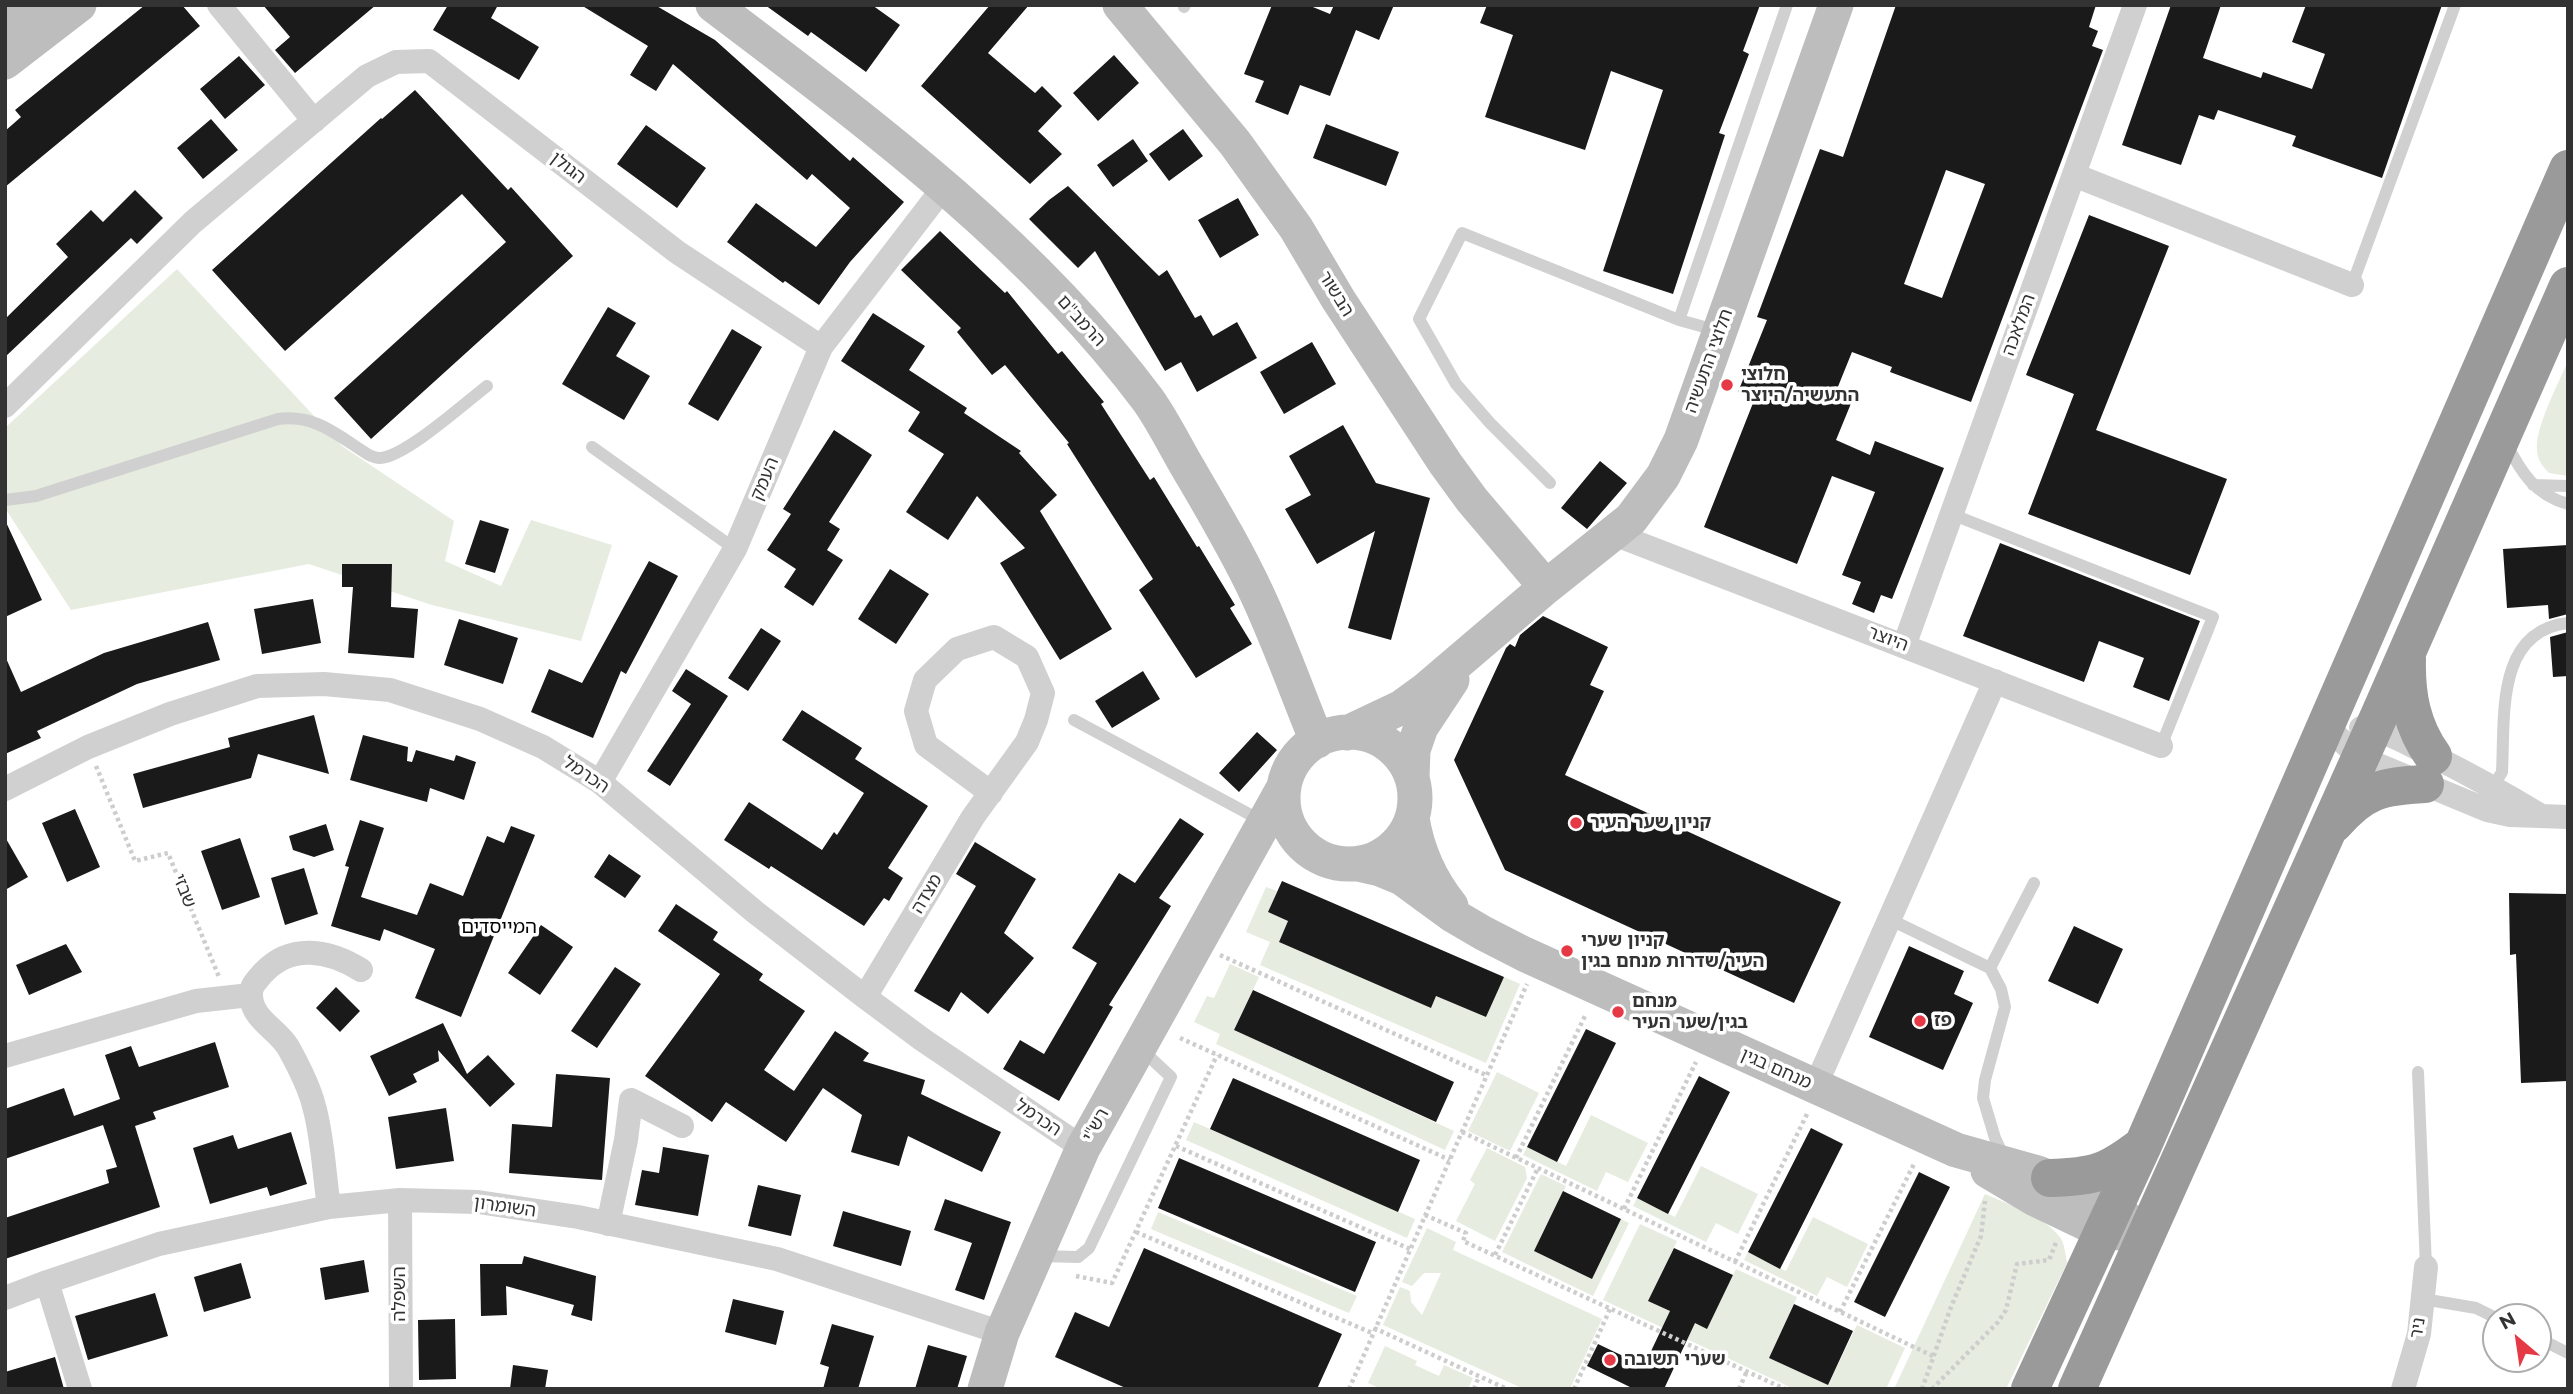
<!DOCTYPE html>
<html>
<head>
<meta charset="utf-8">
<style>
  body { margin:0 }
  #map { position:relative; width:2573px; height:1394px; overflow:hidden; background:#fff; font-family:Montserrat,sans-serif }
  canvas { display:block }
  .frame { position:absolute; inset:0; border:7px solid #333; pointer-events:none }
  .north { position:absolute; left:2482px; top:1303px; width:70px; height:70px; box-sizing:border-box; background:#fff; border:2px solid #adadad; border-radius:50%; rotate:331deg; font-size:19px; font-weight:700; line-height:28px; text-align:center; color:#333 }
  .north::after { content:''; display:block; margin:auto; width:24px; height:32px; background:#e63946; clip-path:polygon(50% 0,100% 100%,50% 72%,0 100%) }
</style>
</head>
<body>
<div id="map">
<canvas width="2573" height="1394"></canvas>
<div class="frame"></div>
<div class="north">N</div>
</div>
<script>
const ctx = document.querySelector('canvas').getContext('2d');
ctx.lineJoin = 'round';
function paint(path, color) { ctx.fillStyle = color; ctx.fill(path, 'evenodd'); }
function stroke(path, color, width, dash) { ctx.strokeStyle = color; ctx.lineWidth = width; ctx.lineCap = dash ? 'butt' : 'round'; ctx.setLineDash(dash || []); ctx.stroke(path); }
function label(font, color, halo, rows, align = 'center') {
  ctx.font = font + ' Montserrat,"Noto Sans Hebrew",sans-serif'; ctx.lineWidth = 7; ctx.setLineDash([]); ctx.textBaseline = 'middle'; ctx.strokeStyle = halo; ctx.fillStyle = color; for (const [text, x, y, turn = 0] of rows) {
    ctx.save(); ctx.translate(x, y); ctx.rotate((+turn || 0) * Math.PI / 180); ctx.textAlign = isNaN(turn) ? turn : align; if (halo) ctx.strokeText(text, 0, 0); ctx.fillText(text, 0, 0); ctx.restore();
  }
}
paint(new Path2D(`
  M 177,269 L 342,446 L 454,521 L 445,561 L 501,586 L 531,520 L 612,545 L 581,641 L 432,605 L 309,564 L 71,610 L 5,508 L 5,428 Z
  M 2568,361 L 2568,476 L 2549,473 C 2542,466 2537,459 2537,449 C 2535,428 2559,382 2568,361 Z
  M 1266,887 L 1277,891 L 1268,912 L 1288,921 L 1279,942 L 1431,1008 L 1436,996 L 1486,1017 L 1504,977 L 1520,984 L 1486,1063 L 1260,965 L 1270,942 L 1246,932 Z
  M 1230,964 L 1259,977 L 1234,1030 L 1454,1131 L 1445,1150 L 1216,1044 L 1220,1034 L 1194,1022 L 1207,996 L 1214,998 Z
  M 1497,1072 L 1539,1093 L 1510,1151 L 1468,1131 Z
  M 1591,1115 L 1648,1143 L 1628,1182 L 1606,1172 L 1597,1191 L 1523,1155 L 1527,1147 L 1566,1166 Z
  M 1194,1122 L 1415,1219 L 1407,1238 L 1186,1140 Z
  M 1487,1148 L 1525,1167 L 1527,1178 L 1495,1241 L 1456,1221 L 1475,1184 L 1470,1180 Z
  M 1701,1166 L 1758,1194 L 1738,1234 L 1716,1223 L 1706,1242 L 1633,1206 L 1637,1198 L 1675,1217 Z
  M 1541,1174 L 1566,1186 L 1534,1251 L 1553,1260 L 1557,1252 L 1592,1279 L 1621,1219 L 1629,1223 L 1593,1296 L 1502,1252 Z
  M 1985,1194 C 2008,1204 2043,1216 2059,1236 C 2065,1243 2065,1254 2067,1263 L 2006,1389 L 1894,1389 Z
  M 1158,1212 L 1357,1296 L 1349,1313 L 1151,1229 Z
  M 1813,1217 L 1868,1244 L 1847,1287 L 1827,1277 L 1817,1296 L 1744,1260 L 1748,1252 L 1786,1271 Z
  M 1640,1224 L 1677,1241 L 1649,1301 L 1707,1328 L 1736,1269 L 1797,1297 L 1769,1358 L 1828,1385 L 1857,1325 L 1905,1348 L 1886,1389 L 1794,1389 L 1603,1300 Z
  M 1427,1228 L 1456,1242 L 1453,1250 L 1602,1319 L 1570,1389 L 1524,1389 L 1383,1325 L 1400,1287 L 1410,1291 L 1411,1302 L 1422,1315 L 1441,1273 L 1424,1273 L 1412,1286 L 1402,1282 Z
  M 1385,1346 L 1417,1361 L 1415,1365 L 1439,1376 L 1444,1365 L 1473,1378 L 1468,1389 L 1381,1389 L 1368,1383 Z`), '#e6ecdf');
paint(new Path2D(`
  M 145,5 L 182,5 L 200,26 L 5,187 L 5,131 L 21,117 L 15,110 Z
  M 263,5 L 376,5 L 295,73 L 275,50 L 290,37 Z
  M 448,5 L 498,5 L 491,18 L 539,47 L 519,80 L 433,30 Z
  M 581,5 L 655,5 L 715,40 L 850,161 L 853,157 L 904,202 L 850,262 L 819,305 L 785,281 L 783,283 L 727,242 L 756,203 L 816,247 L 850,208 L 812,174 L 807,180 L 673,64 L 656,91 L 630,75 L 648,46 Z
  M 765,5 L 872,5 L 900,25 L 866,72 L 811,32 L 808,36 Z
  M 990,5 L 1029,5 L 988,53 L 1035,93 L 1042,86 L 1062,106 L 1038,131 L 1062,154 L 1030,184 L 921,86 Z
  M 1272,5 L 1308,5 L 1330,14 L 1334,5 L 1394,5 L 1379,40 L 1356,30 L 1330,96 L 1300,85 L 1288,115 L 1255,102 L 1264,81 L 1244,74 Z
  M 1487,5 L 1760,5 L 1743,51 L 1749,54 L 1719,133 L 1725,135 L 1673,294 L 1603,271 L 1663,90 L 1611,71 L 1585,150 L 1485,117 L 1513,35 L 1480,23 Z
  M 1896,5 L 2096,5 L 2089,27 L 2098,31 L 2092,46 L 2103,50 L 1971,402 L 1890,372 L 1892,367 L 1852,352 L 1835,394 L 1852,401 L 1836,440 L 1870,455 L 1875,441 L 1944,468 L 1892,599 L 1881,595 L 1874,613 L 1852,604 L 1861,582 L 1842,575 L 1875,492 L 1832,476 L 1797,564 L 1704,527 L 1755,398 L 1738,392 L 1767,320 L 1757,317 L 1820,149 L 1843,157 ZM 1946,170 L 1985,184 L 1942,298 L 1904,284 Z
  M 2171,5 L 2221,5 L 2203,58 L 2261,78 L 2263,72 L 2312,89 L 2325,54 L 2292,42 L 2306,5 L 2442,5 L 2382,178 L 2292,146 L 2296,136 L 2218,110 L 2214,120 L 2199,115 L 2181,165 L 2122,145 Z
  M 1114,55 L 1139,83 L 1098,121 L 1073,93 Z
  M 239,56 L 265,85 L 225,119 L 200,89 Z
  M 415,90 L 508,190 L 511,187 L 573,256 L 371,439 L 334,398 L 506,242 L 462,194 L 285,351 L 212,270 L 381,118 L 382,119 Z
  M 211,119 L 238,150 L 203,179 L 177,148 Z
  M 1326,124 L 1399,152 L 1386,186 L 1313,158 Z
  M 646,125 L 706,168 L 677,208 L 617,164 Z
  M 1183,129 L 1203,156 L 1169,181 L 1149,154 Z
  M 1133,139 L 1148,161 L 1113,187 L 1097,165 Z
  M 1068,186 L 1159,276 L 1167,270 L 1195,318 L 1201,315 L 1213,336 L 1237,322 L 1257,358 L 1197,392 L 1181,362 L 1165,371 L 1095,251 L 1078,268 L 1029,219 L 1049,200 Z
  M 135,190 L 163,218 L 137,244 L 131,238 L 5,357 L 5,319 L 68,257 L 56,244 L 91,210 L 103,222 Z
  M 1238,198 L 1259,235 L 1220,258 L 1198,220 Z
  M 2089,215 L 2169,246 L 2096,430 L 2227,479 L 2190,575 L 2028,514 L 2074,394 L 2026,375 Z
  M 940,231 L 1005,293 L 1007,291 L 1058,354 L 1062,351 L 1104,402 L 1101,404 L 1150,480 L 1154,477 L 1197,547 L 1199,546 L 1235,605 L 1230,608 L 1252,644 L 1196,678 L 1139,590 L 1153,579 L 1067,444 L 1069,443 L 1005,365 L 992,375 L 957,332 L 961,328 L 901,270 Z
  M 608,307 L 636,323 L 616,356 L 650,376 L 624,420 L 562,384 Z
  M 873,313 L 925,346 L 909,370 L 967,408 L 964,413 L 1021,451 L 1019,453 L 1057,495 L 1040,511 L 1112,629 L 1060,660 L 1000,563 L 1025,548 L 977,496 L 948,540 L 906,512 L 944,454 L 908,431 L 920,412 L 841,361 Z
  M 732,329 L 762,347 L 718,421 L 688,404 Z
  M 1312,342 L 1336,384 L 1284,414 L 1260,372 Z
  M 1343,425 L 1376,483 L 1430,498 L 1391,640 L 1348,628 L 1375,531 L 1317,564 L 1285,509 L 1311,495 L 1289,456 Z
  M 834,430 L 872,455 L 829,522 L 840,529 L 827,550 L 843,560 L 813,606 L 784,587 L 796,569 L 767,550 L 791,514 L 783,509 Z
  M 1600,461 L 1627,483 L 1587,529 L 1561,508 Z
  M 5,520 L 42,600 L 5,617 Z
  M 480,520 L 509,529 L 495,573 L 465,564 Z
  M 2000,543 L 2200,621 L 2169,701 L 2133,687 L 2144,658 L 2099,641 L 2084,682 L 1963,636 Z
  M 2568,545 L 2568,614 L 2549,619 L 2548,605 L 2507,608 L 2503,549 Z
  M 649,561 L 678,576 L 626,674 L 621,671 L 593,738 L 531,712 L 549,669 L 582,683 Z
  M 342,564 L 392,564 L 391,607 L 418,609 L 414,658 L 348,653 L 353,587 L 342,587 Z
  M 890,569 L 929,594 L 896,644 L 858,619 Z
  M 313,599 L 321,643 L 262,654 L 254,609 Z
  M 1543,616 L 1608,647 L 1590,685 L 1604,691 L 1565,775 L 1841,902 L 1794,1003 L 1505,870 L 1454,760 L 1506,648 L 1510,644 L 1515,647 L 1520,635 Z
  M 459,619 L 518,638 L 503,684 L 444,665 Z
  M 208,622 L 220,660 L 137,684 L 37,731 L 41,738 L 5,754 L 5,656 L 21,692 L 104,653 Z
  M 761,628 L 781,641 L 748,691 L 728,678 Z
  M 2568,632 L 2568,676 L 2553,677 L 2550,637 Z
  M 686,669 L 728,696 L 670,786 L 647,771 L 691,704 L 672,691 Z
  M 1143,671 L 1160,699 L 1112,728 L 1095,701 Z
  M 802,710 L 862,748 L 855,759 L 928,806 L 888,868 L 903,878 L 889,901 L 884,898 L 864,926 L 771,866 L 769,869 L 724,840 L 749,802 L 822,850 L 834,832 L 837,835 L 864,793 L 782,740 Z
  M 314,715 L 329,774 L 258,754 L 251,778 L 143,808 L 133,774 L 230,747 L 228,738 Z
  M 1257,732 L 1277,750 L 1239,792 L 1219,773 Z
  M 363,735 L 408,747 L 407,761 L 412,762 L 416,750 L 454,761 L 456,755 L 476,762 L 464,800 L 430,788 L 427,802 L 350,780 Z
  M 75,809 L 100,867 L 67,882 L 42,823 Z
  M 1180,818 L 1204,834 L 1159,898 L 1171,906 L 1109,1005 L 1113,1007 L 1059,1101 L 1003,1069 L 1020,1040 L 1044,1054 L 1097,963 L 1072,948 L 1119,873 L 1135,883 Z
  M 360,820 L 384,828 L 361,897 L 417,915 L 430,883 L 463,896 L 487,836 L 504,843 L 511,826 L 535,835 L 461,1017 L 415,998 L 435,949 L 384,929 L 380,941 L 331,926 L 349,867 L 345,866 Z
  M 326,824 L 334,850 L 314,857 L 293,850 L 289,836 Z
  M 5,837 L 28,877 L 5,890 Z
  M 240,838 L 260,897 L 222,910 L 201,851 Z
  M 975,842 L 1036,879 L 1004,933 L 1034,958 L 988,1014 L 961,992 L 949,1012 L 914,991 L 976,886 L 956,874 Z
  M 609,854 L 641,876 L 625,898 L 594,877 Z
  M 304,868 L 318,914 L 285,925 L 271,878 Z
  M 1282,881 L 1504,977 L 1486,1017 L 1436,996 L 1431,1008 L 1279,942 L 1288,921 L 1268,912 Z
  M 2509,893 L 2568,894 L 2568,1081 L 2521,1083 L 2516,954 L 2510,955 Z
  M 676,904 L 718,932 L 713,940 L 763,974 L 759,980 L 805,1011 L 764,1070 L 794,1091 L 835,1031 L 869,1053 L 863,1061 L 925,1080 L 921,1094 L 1001,1132 L 982,1172 L 908,1136 L 899,1166 L 851,1152 L 862,1115 L 823,1088 L 786,1142 L 726,1102 L 712,1122 L 645,1076 L 720,974 L 658,931 Z
  M 541,925 L 573,947 L 540,995 L 508,973 Z
  M 2074,926 L 2123,949 L 2098,1004 L 2048,981 Z
  M 66,944 L 82,972 L 29,995 L 16,965 Z
  M 1909,946 L 1964,971 L 1954,994 L 1973,1003 L 1943,1070 L 1869,1037 Z
  M 615,967 L 641,984 L 597,1048 L 571,1031 Z
  M 336,987 L 360,1011 L 340,1032 L 316,1008 Z
  M 1253,990 L 1454,1082 L 1436,1122 L 1234,1030 Z
  M 443,1023 L 467,1074 L 488,1055 L 515,1084 L 490,1107 L 438,1050 L 439,1061 L 413,1074 L 417,1082 L 389,1096 L 370,1056 Z
  M 1586,1029 L 1616,1043 L 1557,1162 L 1527,1147 Z
  M 215,1042 L 229,1087 L 153,1112 L 156,1119 L 135,1126 L 160,1207 L 5,1259 L 5,1218 L 109,1183 L 106,1170 L 117,1167 L 103,1125 L 5,1159 L 5,1109 L 64,1088 L 74,1116 L 120,1099 L 105,1055 L 131,1046 L 139,1067 Z
  M 556,1074 L 610,1078 L 602,1180 L 509,1173 L 512,1124 L 552,1127 Z
  M 1699,1076 L 1730,1092 L 1668,1214 L 1637,1198 Z
  M 1233,1078 L 1420,1160 L 1398,1212 L 1210,1129 Z
  M 446,1108 L 454,1161 L 396,1169 L 388,1117 Z
  M 1811,1128 L 1843,1144 L 1780,1269 L 1748,1252 Z
  M 291,1132 L 307,1184 L 270,1196 L 267,1187 L 210,1204 L 193,1148 L 233,1135 L 238,1149 Z
  M 663,1147 L 709,1155 L 698,1216 L 635,1205 L 642,1170 L 659,1173 Z
  M 1179,1158 L 1376,1242 L 1355,1292 L 1158,1208 Z
  M 1919,1172 L 1950,1187 L 1885,1317 L 1854,1302 Z
  M 758,1185 L 801,1195 L 791,1236 L 748,1226 Z
  M 1563,1191 L 1621,1219 L 1592,1279 L 1534,1251 Z
  M 945,1199 L 1011,1222 L 984,1300 L 955,1290 L 972,1243 L 934,1230 Z
  M 843,1211 L 911,1231 L 901,1266 L 833,1246 Z
  M 1144,1248 L 1342,1334 L 1317,1389 L 1128,1389 L 1055,1357 L 1075,1312 L 1109,1327 Z
  M 1674,1248 L 1733,1275 L 1707,1329 L 1695,1323 L 1664,1389 L 1634,1389 L 1587,1366 L 1598,1344 L 1644,1366 L 1670,1311 L 1648,1301 Z
  M 524,1256 L 596,1276 L 592,1321 L 571,1315 L 574,1305 L 506,1286 L 507,1315 L 481,1316 L 480,1264 L 522,1264 Z
  M 364,1260 L 369,1292 L 325,1300 L 320,1268 Z
  M 241,1263 L 251,1298 L 204,1312 L 194,1277 Z
  M 155,1293 L 168,1336 L 88,1360 L 75,1316 Z
  M 733,1299 L 784,1311 L 776,1345 L 725,1332 Z
  M 1794,1304 L 1853,1331 L 1828,1385 L 1769,1358 Z
  M 455,1319 L 456,1379 L 419,1380 L 418,1320 Z
  M 832,1324 L 874,1336 L 858,1389 L 823,1389 L 829,1367 L 820,1364 Z
  M 928,1345 L 967,1356 L 957,1389 L 915,1389 Z
  M 55,1357 L 64,1389 L 5,1389 L 5,1372 Z
  M 513,1365 L 548,1370 L 545,1389 L 510,1389 Z`), '#1a1a1a');
stroke(new Path2D(`
  M 96,766 L 135,861 L 168,853 L 219,977
  M 1220,955 L 1488,1076
  M 1180,1038 L 1450,1160
  M 1462,1132 L 1933,1356
  M 1176,1146 L 1410,1249
  M 1516,1158 L 1586,1014
  M 1624,1209 L 1696,1062
  M 1425,1215 L 1466,1233 L 1463,1241 L 1785,1389
  M 1136,1232 L 1372,1333
  M 1495,1255 L 1538,1168
  M 1735,1262 L 1808,1112
  M 1076,1276 L 1112,1283 L 1217,1055
  M 1840,1312 L 1915,1162
  M 1374,1328 L 1507,1389
  M 1349,1389 L 1527,984
  M 1474,1389 L 1479,1376
  M 1574,1389 L 1610,1309
  M 1739,1389 L 1747,1371
  M 1922,1389 L 1951,1307 L 1981,1236 L 1985,1201
  M 1932,1389 L 1998,1322 L 2006,1310 L 2017,1264 L 2049,1260 L 2057,1240`), '#cdcdcd', 4.5, [3.5, 3.5]);
stroke(new Path2D(`
  M 1184,7 L 1185,5
  M 2352,285 L 2455,5
  M 1719,331 L 1679,320 L 1787,5
  M 2506,443 C 2521,472 2535,495 2568,504
  M 592,447 L 735,549
  M 1550,483 L 1490,423 L 1456,384 L 1419,319 L 1462,233 L 1679,320
  M 2533,485 L 2568,486
  M 5,500 L 36,496 L 278,419 C 316,414 338,436 369,455 C 371,456 377,458 380,458 C 405,457 465,403 487,386
  M 1951,514 L 2213,617 L 2161,746
  M 1074,720 L 1262,821
  M 2489,785 L 2496,782 L 2502,772 C 2505,718 2495,631 2568,623
  M 1889,919 L 1990,968 L 2001,989 L 2005,1007 L 1985,1080 L 1983,1098 L 1995,1138 L 2004,1157
  M 1990,968 L 2034,883
  M 2418,1072 L 2426,1267
  M 1040,1256 L 1078,1257 L 1089,1248 L 1171,1077 L 1141,1049
  M 2423,1299 L 2476,1308 L 2496,1318
  M 2538,1338 L 2568,1353`), '#d0d0d0', 12);
stroke(new Path2D(`
  M 219,5 L 314,121
  M 2074,175 L 2352,285
  M 5,406 L 193,222 L 367,76 L 396,62 L 429,61 L 677,252 L 821,347
  M 1614,534 L 2161,746
  M 1904,646 L 2135,5
  M 2326,726 L 2359,757 L 2487,810 L 2510,815 L 2568,817
  M 2361,728 C 2384,729 2406,743 2427,753 C 2465,772 2502,792 2538,814
  M 600,782 L 735,549 L 821,347 L 944,187
  M 5,789 L 88,747 L 170,714 L 257,686 L 324,684 L 390,690 L 480,719 L 543,747 L 600,782 L 755,912 L 865,997 L 923,1040 L 1083,1148
  M 865,997 L 973,817 L 1027,742 L 1036,720 L 1043,693 L 1027,657 L 994,637 L 957,649 L 925,680 L 916,711 L 926,745 L 991,793
  M 5,1056 L 196,1001 L 250,995
  M 1815,1087 L 1995,681
  M 400,1200 L 401,1389
  M 329,1207 C 324,1174 323,1138 314,1106 C 309,1086 298,1065 288,1047 C 277,1029 252,1019 251,996 C 250,986 257,980 263,973 C 291,943 329,950 361,970
  M 608,1224 L 626,1140 L 631,1100 L 682,1126
  M 47,1282 L 80,1389
  M 5,1298 L 47,1282 L 159,1244 L 329,1207 L 400,1200 L 478,1202 L 578,1217 L 777,1259 L 1002,1333
  M 2403,1389 L 2419,1334 L 2426,1267`), '#d0d0d0', 24);
stroke(new Path2D(`
  M 713,5 C 869,123 1030,242 1148,400 C 1163,421 1175,446 1188,468 C 1212,509 1237,551 1257,594 C 1279,641 1297,692 1317,741
  M 1120,5 L 1235,143 L 1296,228 L 1338,299 L 1445,463 L 1472,500 L 1546,587
  M 5,30 L 37,5
  M 5,62 L 79,5
  M1283 798a66 66 0 1 1 132 0a66 66 0 1 1-132 0Z
  M 1347,733 L 1402,707 L 1424,691 L 1546,587 L 1631,519 L 1663,476 L 1681,440 L 1836,5
  M 1412,778 L 1413,750 L 1421,727 L 1452,680
  M 1412,818 C 1417,850 1431,881 1451,906
  M 1358,864 L 1380,869 L 1402,878 L 1454,916 L 1483,933 L 1524,954 L 1956,1150 L 2038,1173 L 2113,1207 L 2147,1236
  M 1988,1171 L 2035,1199 L 2102,1231 L 2130,1234
  M 985,1389 L 1002,1333 L 1083,1148 L 1284,787`), '#bdbdbd', 35);
stroke(new Path2D(`
  M 2407,659 C 2406,695 2412,727 2433,756
  M 2334,824 C 2363,790 2382,786 2425,784
  M 2050,1178 C 2095,1177 2108,1172 2143,1145
  M 2030,1389 L 2144,1143 L 2568,169
  M 2077,1389 L 2379,716 L 2568,286`), '#9a9a9a', 38);
for (const [x, y, r, color] of [
  [1727,385,7,"#e63946"],
  [1576,823,7,"#e63946"],
  [1567,951,7,"#e63946"],
  [1618,1012,7,"#e63946"],
  [1920,1021,7,"#e63946"],
  [1610,1360,7,"#e63946"]
]) { const dot = new Path2D(); dot.arc(x, y, r, 0, 2 * Math.PI); ctx.fillStyle = color; ctx.fill(dot); stroke(dot, '#fff', 2.5); }
label('18px', '#333', '#fff', [
  ["הגולן",568,168,38],
  ["הבשור",1336,294,58],
  ["הרמב\"ם",1081,321,48],
  ["המלאכה",2019,325,-70],
  ["חלוצי התעשיה",1709,361,-70],
  ["העמק",765,479,-67],
  ["היוצר",1888,639,21],
  ["הכרמל",586,775,34],
  ["שבזי",184,891,68],
  ["מצדה",927,894,-59],
  ["מנחם בגין",1776,1069,24],
  ["הכרמל",1038,1118,34],
  ["רש\"י",1096,1125,-61],
  ["השומרון",505,1207,8],
  ["השפלה",400,1294,-90],
  ["ניר",2418,1328,-81]
]);
label('bold 18px', '#333', '#fff', [
  ["חלוצי",1741,375],
  ["התעשיה/היוצר",1741,396],
  ["קניון שער העיר",1590,823],
  ["קניון שערי",1581,941],
  ["העיר/שדרות מנחם בגין",1581,962],
  ["מנחם",1632,1002],
  ["בגין/שער העיר",1632,1023],
  ["פז",1934,1021],
  ["שערי תשובה",1624,1360]
], 'left');
label('19px', '#000', '#fff', [
  ["המייסדים",499,927]
]);
</script>
</body>
</html>
